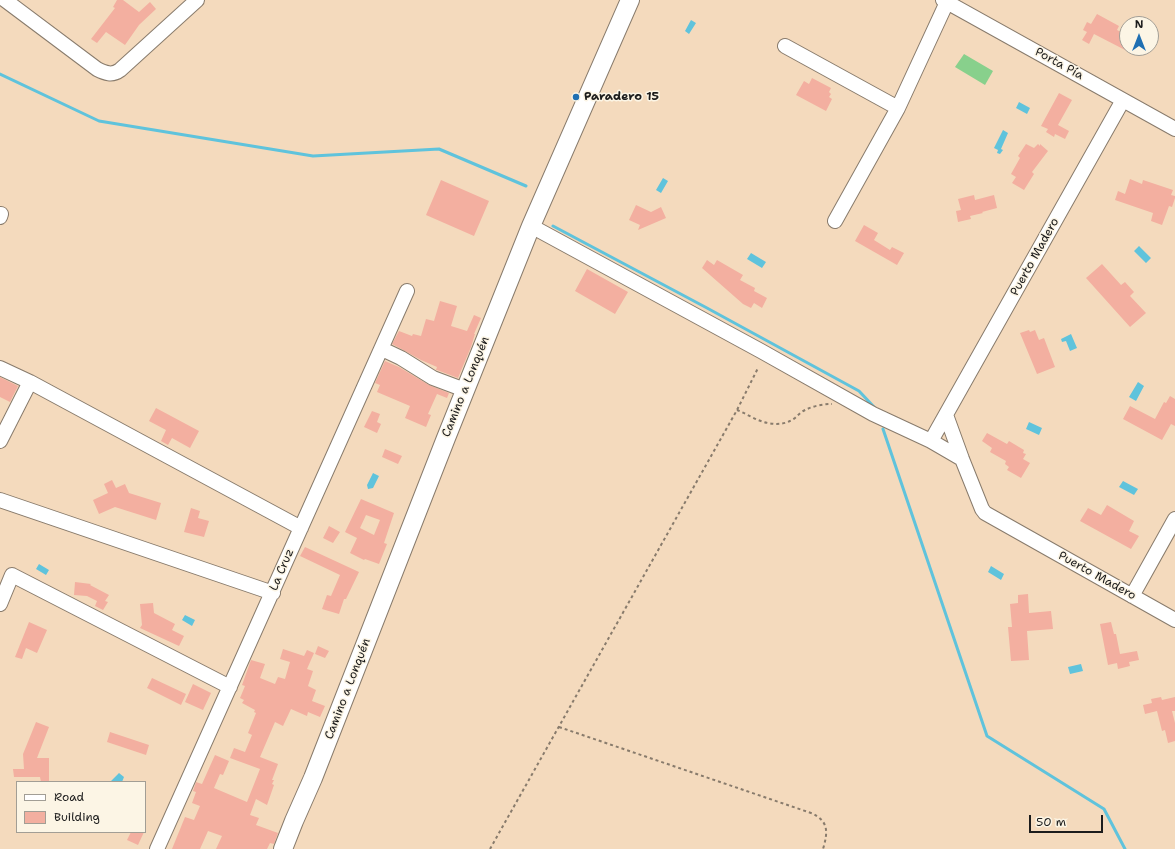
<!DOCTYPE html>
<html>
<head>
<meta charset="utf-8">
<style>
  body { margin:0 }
  #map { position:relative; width:1175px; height:849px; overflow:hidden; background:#f4dabd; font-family:"Shantell Sans",sans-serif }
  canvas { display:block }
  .legend { position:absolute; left:16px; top:781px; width:130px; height:52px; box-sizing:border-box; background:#fcf5e5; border:1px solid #a29e95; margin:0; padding:5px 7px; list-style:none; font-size:12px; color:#1c1c1c }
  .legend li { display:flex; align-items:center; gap:8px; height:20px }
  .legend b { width:20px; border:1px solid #a29e95 }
  .north { position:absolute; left:1119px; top:16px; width:40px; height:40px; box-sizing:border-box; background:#fcf5e5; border:1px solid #a29e95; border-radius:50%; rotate:0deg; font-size:11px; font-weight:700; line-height:16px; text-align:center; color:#1c1c1c }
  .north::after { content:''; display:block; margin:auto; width:14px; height:18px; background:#1f6fb2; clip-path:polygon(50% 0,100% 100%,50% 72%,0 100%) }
  .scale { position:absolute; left:1029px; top:815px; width:74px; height:18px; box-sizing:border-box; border:2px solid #1c1c1c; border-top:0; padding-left:5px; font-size:12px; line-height:14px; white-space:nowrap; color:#1c1c1c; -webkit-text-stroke:3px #fcf5e5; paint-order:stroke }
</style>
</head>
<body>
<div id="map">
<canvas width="1175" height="849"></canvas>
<ul class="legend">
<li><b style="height:5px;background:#fff"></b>Road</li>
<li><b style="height:11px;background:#f3afa0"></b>Building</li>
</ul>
<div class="north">N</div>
<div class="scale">50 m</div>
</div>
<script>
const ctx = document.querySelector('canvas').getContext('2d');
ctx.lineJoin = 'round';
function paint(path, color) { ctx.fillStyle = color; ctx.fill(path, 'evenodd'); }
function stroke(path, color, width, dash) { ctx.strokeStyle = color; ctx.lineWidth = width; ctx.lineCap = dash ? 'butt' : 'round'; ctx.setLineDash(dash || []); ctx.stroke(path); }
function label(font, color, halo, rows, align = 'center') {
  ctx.font = font + ' "Shantell Sans",sans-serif'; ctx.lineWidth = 3; ctx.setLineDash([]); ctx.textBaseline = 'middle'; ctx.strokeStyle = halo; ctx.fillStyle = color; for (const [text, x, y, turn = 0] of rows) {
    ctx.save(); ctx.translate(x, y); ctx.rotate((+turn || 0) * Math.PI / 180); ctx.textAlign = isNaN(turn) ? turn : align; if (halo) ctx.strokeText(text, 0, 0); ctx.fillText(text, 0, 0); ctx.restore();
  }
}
paint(new Path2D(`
  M 964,54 L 993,71 L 985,85 L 955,67 Z`), '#88d08c');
paint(new Path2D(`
  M 691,20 L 696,23 L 689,34 L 685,31 Z
  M 1019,102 L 1030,108 L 1027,114 L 1016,108 Z
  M 1003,130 L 1008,133 L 1001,149 L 1003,150 L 1000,154 L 997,153 L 998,150 L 994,148 Z
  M 663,178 L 668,181 L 661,193 L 656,190 Z
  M 1139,246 L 1151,258 L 1146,263 L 1134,251 Z
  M 751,253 L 766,262 L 762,268 L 747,259 Z
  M 1071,334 L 1077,348 L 1070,351 L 1066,341 L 1062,342 L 1061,339 Z
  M 1138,382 L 1144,386 L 1136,401 L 1129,397 Z
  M 1029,422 L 1042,428 L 1039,435 L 1026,429 Z
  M 373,473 L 379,476 L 373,488 L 368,489 L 367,485 Z
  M 1123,481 L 1138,489 L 1134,495 L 1119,487 Z
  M 39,564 L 49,570 L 46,575 L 36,569 Z
  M 991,566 L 1004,574 L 1001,580 L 988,572 Z
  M 185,615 L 195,620 L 192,626 L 182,620 Z
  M 1081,664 L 1083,671 L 1070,674 L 1068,667 Z
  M 119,773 L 124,777 L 122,782 L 110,782 Z`), '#5fc3dc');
stroke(new Path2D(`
  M 0,74 L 99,121 L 313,156 L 439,149 L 526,186
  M 553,226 L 707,308 L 859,391 L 874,407
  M 883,429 L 987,736 L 1104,809 L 1125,849`), '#5fc3dc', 3);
paint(new Path2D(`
  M 117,0 L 123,0 L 139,12 L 150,2 L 156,9 L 139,25 L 125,45 L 106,32 L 97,43 L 91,39 L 115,8 L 113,7 Z
  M 1097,14 L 1119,26 L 1117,30 L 1127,35 L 1127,51 L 1094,34 L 1089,44 L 1082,40 L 1087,32 L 1083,30 L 1087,22 L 1091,24 Z
  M 812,78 L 831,88 L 829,92 L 831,94 L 829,97 L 832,99 L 826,111 L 796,95 L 804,81 L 809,84 Z
  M 1059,93 L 1072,100 L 1058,125 L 1069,131 L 1065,139 L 1055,134 L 1054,137 L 1046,132 L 1048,129 L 1041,126 Z
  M 1026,144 L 1034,148 L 1038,144 L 1040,146 L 1040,144 L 1048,151 L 1032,172 L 1034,174 L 1024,190 L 1012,183 L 1016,177 L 1011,174 L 1020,158 L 1018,156 Z
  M 1130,179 L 1142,184 L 1143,180 L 1173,190 L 1171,195 L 1175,196 L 1175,198 L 1172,207 L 1169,206 L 1162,225 L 1151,221 L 1153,213 L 1115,200 L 1118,191 L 1125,194 Z
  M 441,180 L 489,201 L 474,236 L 426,215 Z
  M 974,195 L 975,200 L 994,195 L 997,208 L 982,212 L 983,213 L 970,216 L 971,219 L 958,222 L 956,211 L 961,210 L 958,199 Z
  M 636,205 L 651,212 L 661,207 L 666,218 L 638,230 L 640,225 L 629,220 Z
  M 864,225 L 878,233 L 874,240 L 890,250 L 892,247 L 904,253 L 897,265 L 855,241 Z
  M 707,260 L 714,265 L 717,260 L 743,275 L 740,280 L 755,288 L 754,291 L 767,298 L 762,308 L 754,303 L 751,308 L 743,304 L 702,268 Z
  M 1102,264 L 1121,285 L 1125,282 L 1134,292 L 1130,296 L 1146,313 L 1130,327 L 1086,278 Z
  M 587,269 L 628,292 L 615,314 L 575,291 Z
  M 440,301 L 457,306 L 451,326 L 467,331 L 474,315 L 481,318 L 474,334 L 475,334 L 471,347 L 458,378 L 437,370 L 436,370 L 437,367 L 421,360 L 405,351 L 392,344 L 399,331 L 412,336 L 413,334 L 421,336 L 426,319 L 434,321 Z
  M 1029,330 L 1030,332 L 1035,330 L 1039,340 L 1044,338 L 1055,367 L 1037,374 L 1020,333 Z
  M 385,361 L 399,367 L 429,385 L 449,393 L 447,398 L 437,394 L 428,414 L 431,415 L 426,427 L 405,418 L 410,406 L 377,392 L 380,385 L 375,383 Z
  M 0,377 L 18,386 L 10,402 L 0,397 Z
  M 1170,396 L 1175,399 L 1175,426 L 1171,424 L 1162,440 L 1123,419 L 1130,406 L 1155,419 L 1164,402 L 1166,403 Z
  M 156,408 L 199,431 L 190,448 L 172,438 L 168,445 L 161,441 L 166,430 L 149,421 Z
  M 372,411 L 380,414 L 377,422 L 381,424 L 377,433 L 364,427 Z
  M 987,433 L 1007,444 L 1009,441 L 1024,450 L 1023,453 L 1026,454 L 1023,459 L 1030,463 L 1021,478 L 1007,470 L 1009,467 L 1005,464 L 1006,461 L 990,452 L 992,448 L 982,441 Z
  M 385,449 L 402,456 L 398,464 L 382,457 Z
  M 112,480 L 116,488 L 125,484 L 129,493 L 161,503 L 156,520 L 115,507 L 99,514 L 93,500 L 108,493 L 104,484 Z
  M 361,499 L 394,513 L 384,543 L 387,544 L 379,564 L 365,559 L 364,560 L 350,553 L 357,538 L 345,532 ZM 366,515 L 380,520 L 374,535 L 360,528 Z
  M 1107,505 L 1134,521 L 1129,531 L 1139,536 L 1131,549 L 1080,521 L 1088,508 L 1101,515 Z
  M 191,508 L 200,511 L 198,518 L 209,521 L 204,537 L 184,532 Z
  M 329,526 L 340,532 L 333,543 L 323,538 Z
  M 305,547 L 359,572 L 346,599 L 344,599 L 339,614 L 322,609 L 327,595 L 331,596 L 340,575 L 300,556 Z
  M 75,582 L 91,584 L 90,585 L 109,595 L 105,601 L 108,602 L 103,610 L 95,606 L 97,601 L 87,596 L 74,595 Z
  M 1028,594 L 1029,613 L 1051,611 L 1053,629 L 1027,631 L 1029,660 L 1011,661 L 1008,627 L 1012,627 L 1010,604 L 1018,603 L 1018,595 Z
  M 153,603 L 154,613 L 175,624 L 172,630 L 184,636 L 179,646 L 140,628 L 142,625 L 140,604 Z
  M 29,622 L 47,630 L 37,653 L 26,648 L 22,659 L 15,657 Z
  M 1111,622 L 1114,634 L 1116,634 L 1120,654 L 1137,651 L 1139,660 L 1129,662 L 1130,666 L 1118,669 L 1117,663 L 1108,665 L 1100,624 Z
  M 318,646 L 329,651 L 325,658 L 315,654 Z
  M 283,649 L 304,656 L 307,650 L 314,653 L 307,669 L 313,671 L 308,686 L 316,690 L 312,701 L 325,706 L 320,717 L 308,712 L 307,716 L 291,709 L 283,726 L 275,722 L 260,757 L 278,764 L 272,780 L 274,780 L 272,784 L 274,785 L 267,805 L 256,799 L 250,815 L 259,818 L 256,825 L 278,833 L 274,844 L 270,843 L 267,849 L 216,849 L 222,836 L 208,831 L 200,849 L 172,849 L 185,817 L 194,820 L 200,806 L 192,803 L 196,792 L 193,791 L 196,782 L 202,784 L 215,755 L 229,761 L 223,775 L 220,774 L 214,788 L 247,802 L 260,769 L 230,758 L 234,748 L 245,752 L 252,735 L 248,733 L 256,713 L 254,712 L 255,710 L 242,703 L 244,700 L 240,698 L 245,686 L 242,685 L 251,660 L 265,664 L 260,678 L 275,684 L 278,677 L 285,679 L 290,662 L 280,659 Z
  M 152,678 L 186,694 L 181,705 L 147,688 Z
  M 193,684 L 211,693 L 203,710 L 185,702 Z
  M 1161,697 L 1162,700 L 1175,697 L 1175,711 L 1172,711 L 1175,723 L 1175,741 L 1168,743 L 1165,730 L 1162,731 L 1157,711 L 1145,714 L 1143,705 L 1152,703 L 1151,699 Z
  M 36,722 L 49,727 L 37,758 L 49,758 L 49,782 L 41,782 L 40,777 L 14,777 L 13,769 L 24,769 L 23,754 Z
  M 110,732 L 149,745 L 146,755 L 107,742 Z
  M 131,832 L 144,832 L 138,845 L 127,840 Z`), '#f3afa0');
const minor = new Path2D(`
  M 5,0 L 97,69 C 105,73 112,76 120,70 L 197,0
  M 943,0 L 1175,129
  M 785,46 L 898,108
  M 0,217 L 1,214
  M 835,221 L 898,108 L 947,2
  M 531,226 L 761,351 L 873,414 L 931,441 L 962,459
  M 382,349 L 401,358 L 433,378 L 465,390
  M 0,368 L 30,382 L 301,528
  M 946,415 L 962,459 L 982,509 L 985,513 L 1175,620
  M 0,441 L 30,382
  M 931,441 L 1123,100
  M 0,500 L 273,593
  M 1132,596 L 1175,519
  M 0,604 L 12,575 L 230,687
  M 157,849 L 407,291`);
const major = new Path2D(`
  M 283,849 L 294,821 L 313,778 L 446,438 L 531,226 L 630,0`);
stroke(minor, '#887b6c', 16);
stroke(major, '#887b6c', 20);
stroke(new Path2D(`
  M 737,410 C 747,414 757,421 768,423 C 778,425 787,424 795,418 C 798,415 801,412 805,410 C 813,406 823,404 832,404
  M 559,727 L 811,813 C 829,821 828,832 823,849
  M 490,849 L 737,410 L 758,368`), '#887b6c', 2, [3, 3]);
stroke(minor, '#fff', 14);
stroke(major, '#fff', 18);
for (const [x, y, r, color] of [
  [576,97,4,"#1f6fb2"]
]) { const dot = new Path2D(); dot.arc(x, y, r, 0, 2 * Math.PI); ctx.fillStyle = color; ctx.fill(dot); stroke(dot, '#fcf5e5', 1.5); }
label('12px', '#1c1c1c', '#fcf5e5', [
  ["Porta Pía",1059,64,29],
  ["Puerto Madero",1035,257,-61],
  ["Camino a Lonquén",466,387,-68],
  ["La Cruz",282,570,-67],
  ["Puerto Madero",1097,576,29],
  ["Camino a Lonquén",348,689,-69]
]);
label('bold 12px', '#1c1c1c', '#fcf5e5', [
  ["Paradero 15",584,97]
], 'left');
</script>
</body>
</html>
